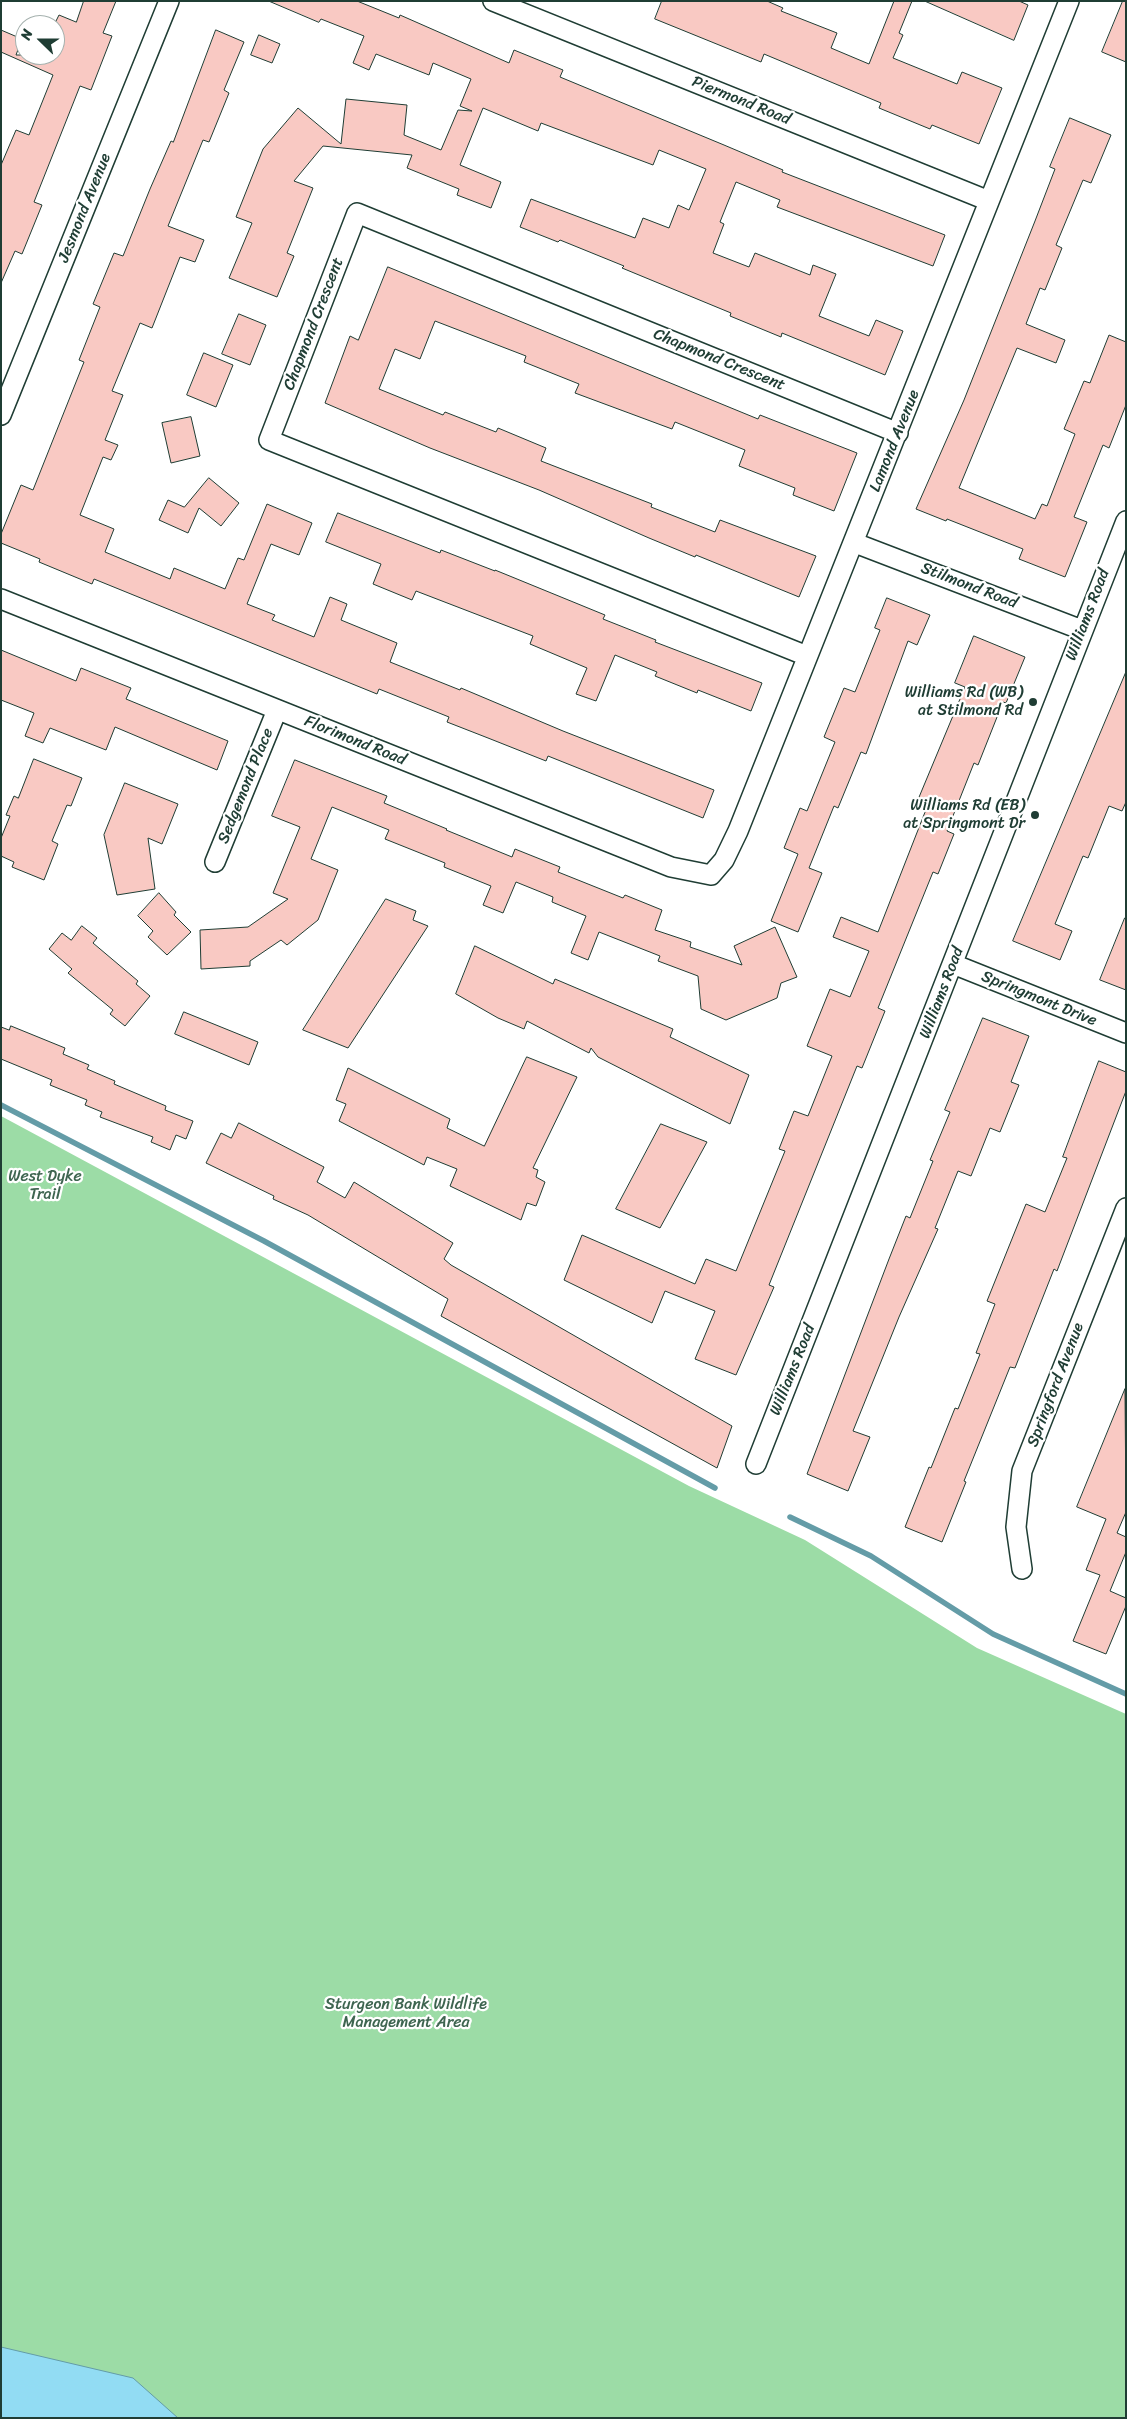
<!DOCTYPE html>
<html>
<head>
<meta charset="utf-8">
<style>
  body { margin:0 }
  #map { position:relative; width:1127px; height:2419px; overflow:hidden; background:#fff; font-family:Sriracha,sans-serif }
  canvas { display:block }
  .frame { position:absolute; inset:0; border:2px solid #1f3d34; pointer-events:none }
  .north { position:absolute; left:15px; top:15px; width:50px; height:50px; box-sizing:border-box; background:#fff; border:1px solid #a5b1ae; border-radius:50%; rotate:292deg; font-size:14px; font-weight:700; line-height:20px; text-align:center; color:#1f3d34 }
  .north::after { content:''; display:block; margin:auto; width:18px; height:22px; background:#1f3d34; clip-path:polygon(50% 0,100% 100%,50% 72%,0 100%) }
</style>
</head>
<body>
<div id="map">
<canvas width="1127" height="2419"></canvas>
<div class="frame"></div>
<div class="north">N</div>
</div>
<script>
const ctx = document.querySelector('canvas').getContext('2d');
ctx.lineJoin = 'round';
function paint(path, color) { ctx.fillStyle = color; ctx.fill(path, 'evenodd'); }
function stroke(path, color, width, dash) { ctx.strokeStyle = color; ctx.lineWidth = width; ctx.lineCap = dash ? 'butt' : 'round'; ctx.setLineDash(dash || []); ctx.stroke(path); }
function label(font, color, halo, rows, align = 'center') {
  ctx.font = font + ' Sriracha,sans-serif'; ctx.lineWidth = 4.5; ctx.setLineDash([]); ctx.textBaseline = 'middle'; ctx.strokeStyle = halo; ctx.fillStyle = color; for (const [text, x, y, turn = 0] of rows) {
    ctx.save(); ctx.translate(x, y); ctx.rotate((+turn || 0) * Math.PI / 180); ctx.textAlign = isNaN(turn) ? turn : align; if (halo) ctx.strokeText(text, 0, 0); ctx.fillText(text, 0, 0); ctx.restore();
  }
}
paint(new Path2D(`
  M 1,1116 L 689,1486 L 805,1540 L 977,1648 L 1126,1714 L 1126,2418 L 1,2418 Z`), '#9cdca6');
const water = new Path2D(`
  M 1,2347 L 133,2378 L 178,2418 L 1,2418 Z`);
paint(water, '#92dcf3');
stroke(water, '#649ca7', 1);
stroke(new Path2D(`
  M 1,1105 L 264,1241 L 715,1488
  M 790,1517 L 871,1556 L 993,1634 L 1126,1694`), '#649ca7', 5.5);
const building = new Path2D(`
  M 84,1 L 116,1 L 103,33 L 112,36 L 91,90 L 80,86 L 34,202 L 42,205 L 22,254 L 15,251 L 1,283 L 1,165 L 16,130 L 29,135 L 53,75 L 1,52 L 1,30 L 22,39 L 16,55 L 55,55 L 55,23 L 59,15 L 76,22 Z
  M 269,1 L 357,1 L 399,18 L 400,15 L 509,63 L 514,50 L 563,70 L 560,77 L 724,145 L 783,170 L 782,172 L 945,235 L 933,266 L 777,207 L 780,200 L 736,182 L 720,222 L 724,224 L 713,253 L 749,267 L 755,253 L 810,275 L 813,265 L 836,274 L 819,316 L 869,336 L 876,320 L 903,331 L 885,375 L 782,333 L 781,337 L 730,316 L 731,313 L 622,268 L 624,266 L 560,240 L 558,242 L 520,227 L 531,199 L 635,238 L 643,218 L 669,228 L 678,205 L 689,210 L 706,169 L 659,150 L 653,165 L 541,123 L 538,131 L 483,108 L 460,165 L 501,182 L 491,208 L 457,195 L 459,189 L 407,168 L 412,155 L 323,146 L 294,181 L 313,188 L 287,253 L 294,256 L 277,297 L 229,278 L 252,223 L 236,217 L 263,149 L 298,108 L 341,144 L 346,99 L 407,105 L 404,135 L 441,150 L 458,110 L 472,111 L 460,106 L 471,79 L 433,63 L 429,75 L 376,54 L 369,70 L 353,63 L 364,36 L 321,19 L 319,22 Z
  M 662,1 L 767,1 L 783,8 L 781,11 L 837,33 L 831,48 L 869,64 L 894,1 L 912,1 L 899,33 L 903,35 L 893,58 L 957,84 L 962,72 L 1002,88 L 979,144 L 932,125 L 930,129 L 879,108 L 881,103 L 764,54 L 761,62 L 655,19 Z
  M 925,1 L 1019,1 L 1028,5 L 1014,40 Z
  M 1123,1 L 1126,1 L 1126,62 L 1102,52 Z
  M 216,30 L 244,42 L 224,90 L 229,93 L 209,142 L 203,140 L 168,226 L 204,240 L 195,262 L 180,257 L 152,328 L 140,323 L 112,391 L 123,395 L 105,440 L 118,445 L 111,460 L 103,457 L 80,515 L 114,529 L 105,552 L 170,579 L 174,568 L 225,589 L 238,558 L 244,560 L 267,504 L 312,523 L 299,555 L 271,544 L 247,604 L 275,615 L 272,620 L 314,637 L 330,597 L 347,604 L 341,620 L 397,643 L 390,662 L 460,690 L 461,688 L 563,731 L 714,790 L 703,818 L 548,756 L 546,761 L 488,738 L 447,722 L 449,717 L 379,689 L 377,694 L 94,579 L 92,584 L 39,562 L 40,559 L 1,543 L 1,534 L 21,485 L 33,490 L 84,362 L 79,360 L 100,307 L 93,304 L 114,253 L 123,256 L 150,189 L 171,141 L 173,142 Z
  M 259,35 L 280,44 L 272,63 L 251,55 Z
  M 1070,118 L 1111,135 L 1091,183 L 1083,180 L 1056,245 L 1062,248 L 1045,290 L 1040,288 L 1026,324 L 1065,340 L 1056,363 L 1017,348 L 959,488 L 1035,519 L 1042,504 L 1047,506 L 1075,434 L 1064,429 L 1084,381 L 1090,383 L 1109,335 L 1126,342 L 1126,405 L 1109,448 L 1103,445 L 1074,517 L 1087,522 L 1065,577 L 1019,559 L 1023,549 L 947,519 L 946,521 L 916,509 L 964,400 L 1035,221 L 1055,169 L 1050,167 Z
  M 388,267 L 758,419 L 760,415 L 857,453 L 834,511 L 793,495 L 795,488 L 739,466 L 745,450 L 675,422 L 672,429 L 575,393 L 579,384 L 524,362 L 526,356 L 435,321 L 420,359 L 395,349 L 379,389 L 443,415 L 445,412 L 496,432 L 498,428 L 546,448 L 541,461 L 652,504 L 651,507 L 715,532 L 720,520 L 816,556 L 799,597 L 696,555 L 695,557 L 649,538 L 539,490 L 430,448 L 325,403 L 350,336 L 358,340 Z
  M 239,314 L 266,325 L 250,365 L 222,354 Z
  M 204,353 L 233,365 L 216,407 L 187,395 Z
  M 191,417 L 200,456 L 171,463 L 162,423 Z
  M 209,478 L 239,503 L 221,526 L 199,508 L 188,533 L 159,520 L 168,500 L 184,507 Z
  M 338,513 L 440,553 L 441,550 L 495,571 L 495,570 L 605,615 L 603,619 L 656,640 L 655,642 L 762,683 L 751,711 L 698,690 L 697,693 L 655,676 L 657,672 L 615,655 L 596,701 L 576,694 L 587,668 L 530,644 L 533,636 L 416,591 L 412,600 L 373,584 L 381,564 L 326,542 Z
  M 887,598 L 930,615 L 917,645 L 908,641 L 866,754 L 861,752 L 838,808 L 834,806 L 809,868 L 822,873 L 798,932 L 771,921 L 798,854 L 784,848 L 800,808 L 807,811 L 835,742 L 824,737 L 844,688 L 855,692 L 880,630 L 875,628 Z
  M 974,636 L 1025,657 L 1006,703 L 1003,702 L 978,765 L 974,763 L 947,831 L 954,834 L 938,874 L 933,872 L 878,1008 L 885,1011 L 862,1068 L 857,1066 L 769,1285 L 774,1287 L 736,1375 L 695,1359 L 715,1311 L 665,1291 L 652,1323 L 564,1280 L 582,1235 L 695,1284 L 706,1259 L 736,1271 L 785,1151 L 779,1149 L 794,1111 L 808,1116 L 832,1056 L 807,1046 L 830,989 L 850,997 L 869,951 L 833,937 L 841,917 L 878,932 L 927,807 L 917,802 L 965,687 L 955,683 Z
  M 1,650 L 76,681 L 81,668 L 131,688 L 126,699 L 228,741 L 217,770 L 115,727 L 106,750 L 50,728 L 43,743 L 25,736 L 34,713 L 1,700 Z
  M 1126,672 L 1126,802 L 1122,811 L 1109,806 L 1088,858 L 1083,856 L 1055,924 L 1072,931 L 1060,960 L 1013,941 Z
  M 34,759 L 82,778 L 71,806 L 67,805 L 52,841 L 58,844 L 44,880 L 12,867 L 14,862 L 1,856 L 1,838 L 10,816 L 6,815 L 14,796 L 18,798 Z
  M 295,760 L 387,796 L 384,803 L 447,829 L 446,830 L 512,857 L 515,849 L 560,867 L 558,872 L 623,898 L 625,895 L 662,910 L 655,930 L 691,942 L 690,947 L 742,965 L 734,946 L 775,927 L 797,977 L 781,983 L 777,998 L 726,1020 L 701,1009 L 698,976 L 658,961 L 660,956 L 599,932 L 588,960 L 571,953 L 586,916 L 552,902 L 553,897 L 516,882 L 503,913 L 483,905 L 491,886 L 444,867 L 445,863 L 385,839 L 389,830 L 332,807 L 311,859 L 338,870 L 318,920 L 287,945 L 281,940 L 250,961 L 250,966 L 201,969 L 200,930 L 248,927 L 288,899 L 273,893 L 300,827 L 272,816 Z
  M 125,783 L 178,804 L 162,844 L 148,838 L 155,889 L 117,895 L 104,835 Z
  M 159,893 L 176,912 L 174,915 L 191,932 L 167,955 L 148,937 L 153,931 L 138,916 Z
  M 386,899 L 416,911 L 413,920 L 428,926 L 348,1048 L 303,1030 Z
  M 1125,918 L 1126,918 L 1126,990 L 1100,980 Z
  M 82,926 L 97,938 L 93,943 L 138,981 L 136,984 L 150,996 L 125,1026 L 110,1014 L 113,1010 L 68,973 L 72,969 L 49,949 L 62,933 L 71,940 Z
  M 475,946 L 553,984 L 555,979 L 673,1029 L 670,1037 L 749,1075 L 730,1124 L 598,1057 L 591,1048 L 589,1053 L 527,1021 L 524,1029 L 498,1018 L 456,994 Z
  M 184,1012 L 258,1042 L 249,1065 L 175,1034 Z
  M 983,1018 L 1029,1036 L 1011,1082 L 1019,1085 L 1000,1132 L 990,1128 L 971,1176 L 958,1171 L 935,1228 L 938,1229 L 899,1317 L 853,1431 L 870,1437 L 848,1491 L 807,1474 L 889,1259 L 906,1216 L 910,1218 L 933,1161 L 930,1160 L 950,1112 L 945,1110 Z
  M 11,1026 L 65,1048 L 63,1054 L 89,1065 L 87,1069 L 115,1081 L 114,1084 L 166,1106 L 165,1110 L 193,1121 L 186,1139 L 176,1135 L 170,1150 L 151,1142 L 153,1137 L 100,1117 L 102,1112 L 85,1105 L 87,1100 L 50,1085 L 52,1080 L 1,1059 L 1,1027 L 9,1030 Z
  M 527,1057 L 577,1077 L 533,1168 L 538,1170 L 536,1177 L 545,1182 L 536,1206 L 527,1203 L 521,1220 L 450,1186 L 457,1169 L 427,1157 L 424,1165 L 339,1121 L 346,1104 L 336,1100 L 348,1068 L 450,1119 L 447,1128 L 484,1146 Z
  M 1099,1061 L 1126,1072 L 1126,1091 L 1057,1271 L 1054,1269 L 1015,1368 L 1010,1367 L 964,1481 L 966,1482 L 942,1542 L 905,1527 L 929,1467 L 931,1468 L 955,1408 L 958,1409 L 980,1354 L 976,1353 L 995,1304 L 987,1301 L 1026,1204 L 1045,1212 L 1067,1158 L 1063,1157 Z
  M 239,1123 L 324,1167 L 317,1182 L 345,1198 L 354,1182 L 453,1243 L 444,1259 L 451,1265 L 732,1426 L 717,1468 L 441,1316 L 448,1299 L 308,1215 L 273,1199 L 274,1196 L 206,1163 L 221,1133 L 231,1138 Z
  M 661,1124 L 707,1142 L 660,1228 L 616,1209 Z
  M 1125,1389 L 1126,1512 L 1117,1533 L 1126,1537 L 1126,1552 L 1110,1591 L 1126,1598 L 1126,1606 L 1106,1654 L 1073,1641 L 1100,1575 L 1086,1570 L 1106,1519 L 1077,1507 Z`);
paint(building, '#f9c9c3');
stroke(building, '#1f3d34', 1);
const minor = new Path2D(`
  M 493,1 L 989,201
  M 1,415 L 169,1
  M 855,543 L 1082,630
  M 1,599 L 671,867 L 711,875 L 724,860 L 738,831 L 1069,1
  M 807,656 L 269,440 L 357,213 L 898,433
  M 215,862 L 277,710
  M 953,964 L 1126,1033
  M 756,1464 L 1126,521
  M 1022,1569 L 1016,1527 L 1022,1471 L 1126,1208`);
stroke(minor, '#1f3d34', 22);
stroke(minor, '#fff', 19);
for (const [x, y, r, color] of [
  [1033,702,5,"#1f3d34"],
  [1035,815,5,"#1f3d34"]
]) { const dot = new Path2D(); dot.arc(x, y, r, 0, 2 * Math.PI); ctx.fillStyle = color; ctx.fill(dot); stroke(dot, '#fff', 2); }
label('16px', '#1f3d34', '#fff', [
  ["Piermond Road",741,101,22],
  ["Jesmond Avenue",85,208,-68],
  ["Chapmond Crescent",314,324,-69],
  ["Chapmond Crescent",719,360,22],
  ["Lamond Avenue",895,441,-68],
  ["Stilmond Road",969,586,21],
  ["Williams Road",1088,615,-69],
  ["Florimond Road",355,741,22],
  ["Sedgemond Place",246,786,-68],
  ["Williams Road",942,993,-69],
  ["Springmont Drive",1039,999,22],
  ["Williams Road",793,1370,-68],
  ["Springford Avenue",1056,1385,-69]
]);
label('16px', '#1f3d34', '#fff', [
  ["Williams Rd (WB)",1023,693],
  ["at Stilmond Rd",1023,711],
  ["Williams Rd (EB)",1025,806],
  ["at Springmont Dr",1025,824]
], 'right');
label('16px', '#3e6550', '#fff', [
  ["West Dyke",45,1177],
  ["Trail",45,1195],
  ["Sturgeon Bank Wildlife",406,2005],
  ["Management Area",406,2023]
]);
</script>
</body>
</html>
